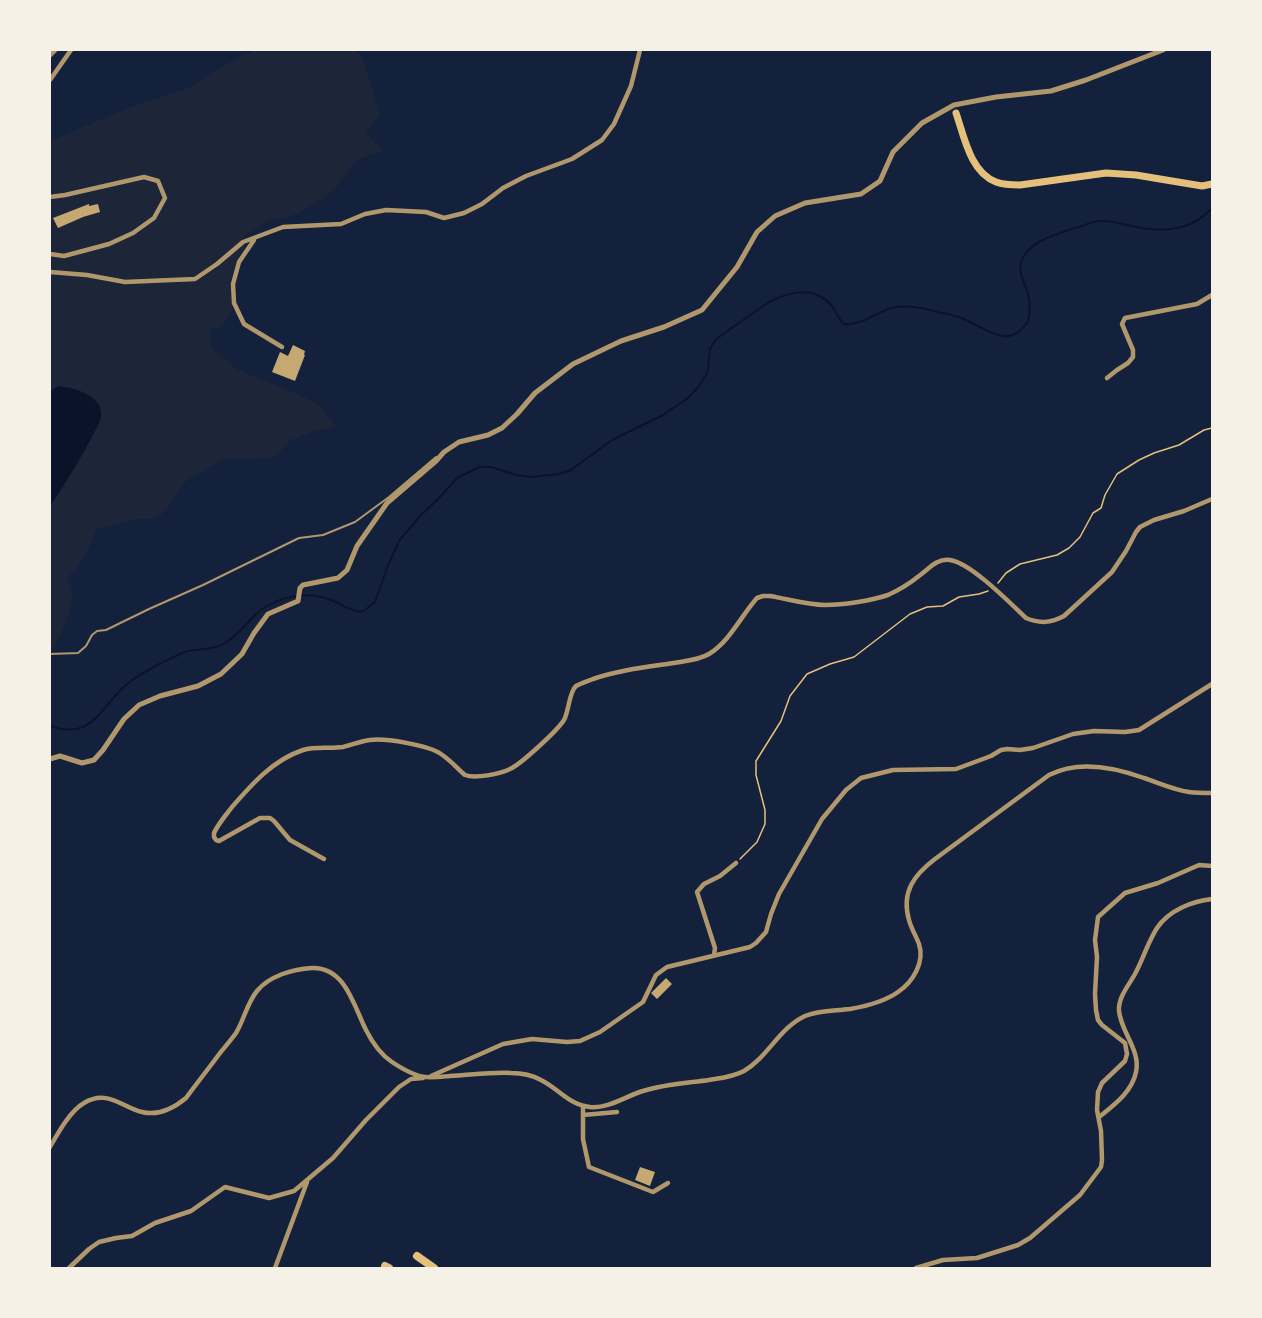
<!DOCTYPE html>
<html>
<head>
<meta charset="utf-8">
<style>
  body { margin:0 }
  #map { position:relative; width:1262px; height:1318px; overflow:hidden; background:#14213d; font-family:"Work Sans",sans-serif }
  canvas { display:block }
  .frame { position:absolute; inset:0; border:51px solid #f6f1e7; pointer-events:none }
</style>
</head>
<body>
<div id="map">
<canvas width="1262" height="1318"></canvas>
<div class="frame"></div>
</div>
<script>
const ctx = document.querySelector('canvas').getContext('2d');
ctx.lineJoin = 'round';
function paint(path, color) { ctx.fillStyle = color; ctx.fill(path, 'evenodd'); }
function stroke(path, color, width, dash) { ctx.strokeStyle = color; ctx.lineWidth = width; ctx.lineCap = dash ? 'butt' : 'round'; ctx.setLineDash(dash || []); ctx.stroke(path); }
paint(new Path2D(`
  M 257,50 L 356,50 L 363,59 L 380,115 L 366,133 L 383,151 C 372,154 358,158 350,168 C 343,177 339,187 329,194 C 320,201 304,211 293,215 C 288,217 283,217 279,218 C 264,221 253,228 242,239 L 245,248 L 236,261 L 230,284 L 232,312 L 221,327 L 210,329 L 209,331 L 212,337 L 210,339 L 209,344 L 212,349 L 225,358 L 236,369 L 293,392 L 318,404 L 336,426 L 312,432 L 291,440 L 278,454 L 270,458 L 224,459 L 186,481 L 162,514 L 153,519 L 136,519 L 96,529 C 88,551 85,560 68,577 L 73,600 L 63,629 L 53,650 L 50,648 L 50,141 L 133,106 L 190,87 L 237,58 Z`), '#1d2539');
paint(new Path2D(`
  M 59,386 C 74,388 103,395 101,416 C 101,421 96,428 94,433 C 81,458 66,483 50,506 L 50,391 Z`), '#0b132b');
stroke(new Path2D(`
  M 50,726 C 95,742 102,702 131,681 C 147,669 166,661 184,652 C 198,648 212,651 225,643 C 237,636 246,624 256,614 C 275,597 306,590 331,600 C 340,603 347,609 356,611 L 360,612 L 365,610 L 375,602 L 388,565 L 399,541 L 420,516 L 440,497 L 457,478 L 479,467 L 492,467 L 516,475 L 532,477 L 559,474 L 571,470 L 612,440 L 663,415 L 688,398 L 699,386 L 706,375 L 708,370 L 710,349 L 716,339 L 769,302 C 789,292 814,285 831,305 C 836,311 838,319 844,324 C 861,326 876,312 892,308 C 908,304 926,309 942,313 C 950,314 957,316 964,319 C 987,329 1010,351 1028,321 C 1030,313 1030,302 1028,294 C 1025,283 1018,273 1021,263 C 1027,240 1063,232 1082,226 C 1088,224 1094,221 1100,221 C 1112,220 1124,225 1136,227 C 1164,233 1193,230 1212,208`), '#0b132b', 2);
paint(new Path2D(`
  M 89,204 L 89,206 L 98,204 L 100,212 L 83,217 L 58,228 L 53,218 Z
  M 293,345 L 305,351 L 304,355 L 305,355 L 295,381 L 272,372 L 280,352 L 288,356 Z
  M 666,978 L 672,984 L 657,999 L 651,993 Z
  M 640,1167 L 655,1172 L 650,1186 L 635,1180 Z`), '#c6a872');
stroke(new Path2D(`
  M 998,583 L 1006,573 L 1020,564 L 1057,555 L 1069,548 L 1080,537 L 1093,513 L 1101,508 L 1105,495 L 1117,474 L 1139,460 L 1154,453 L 1179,445 L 1204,430 L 1212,428
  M 740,859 L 757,842 L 765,824 L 765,810 L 756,775 L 756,761 L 781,721 L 790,696 L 807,674 L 830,664 L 854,657 L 910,614 L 927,607 L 943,606 L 959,597 L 979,594 L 988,591`), '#e5c07b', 1.5);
stroke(new Path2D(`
  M 50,654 L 78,653 L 86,646 L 92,635 L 97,631 L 106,630 L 149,609 L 203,585 L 299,538 L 323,535 L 355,522 L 389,497 L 436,457`), '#b1986c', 2);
stroke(new Path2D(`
  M 50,80 L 71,50
  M 50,197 L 65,195 L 144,177 L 158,181 L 165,198 L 154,218 L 133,233 L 109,244 L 64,256 L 50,254
  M 254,240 L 239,262 L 233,284 L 234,303 L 244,324 L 282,347
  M 50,272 L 87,275 L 125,282 L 195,279 L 217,264 L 243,242 L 283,227 L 341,224 L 365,214 L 386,210 L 426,212 L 444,218 L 464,213 L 482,204 L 503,188 L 526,176 L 572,159 L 602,140 L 614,124 L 631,86 L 640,50
  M 1107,378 L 1117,370 L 1128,363 L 1133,357 L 1133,350 L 1122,324 L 1125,318 L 1197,304 L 1212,295
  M 324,859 L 290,840 L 274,821 L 270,818 L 260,818 L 219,841 L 216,840 L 214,837 L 214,833 C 218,824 226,815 232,807 C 252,784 273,760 303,750 C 316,746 330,749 343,747 C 352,745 361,741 370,740 C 385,738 428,745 441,754 C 450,760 457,768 465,775 C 475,779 500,774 510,769 C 521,764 557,731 564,720 C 569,711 569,692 576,686 C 581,683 588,681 593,679 C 619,670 647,667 674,663 C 686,661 699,660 709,654 C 730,641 741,616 757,598 L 763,596 L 770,596 C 788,599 807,605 825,605 C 843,605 870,601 888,595 C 899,590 909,584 919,576 C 929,569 937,558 950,560 C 971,563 1010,603 1026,618 C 1040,624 1051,623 1064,616 L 1112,572 L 1126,551 L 1136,532 L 1140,527 L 1154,520 L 1184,511 L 1212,499
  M 714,955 L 715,948 L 697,892 L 704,884 L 720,876 L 736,863
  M 431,1076 L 503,1044 L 532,1039 L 567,1042 L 580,1041 L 600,1032 L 643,1002 L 656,975 L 667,967 L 750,947 L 756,943 L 766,932 L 771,914 L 779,894 L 822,819 L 846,790 L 861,778 L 893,770 L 956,769 L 991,756 L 1001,750 L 1007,749 L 1020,750 L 1033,748 L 1073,734 L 1094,731 L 1125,732 L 1139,730 L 1212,684
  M 583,1106 L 583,1139 L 589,1167 L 653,1192 L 668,1183
  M 583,1115 L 617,1112
  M 1099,1117 C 1114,1105 1132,1092 1136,1072 C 1141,1051 1121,1032 1119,1011 C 1118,997 1129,985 1135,974 C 1143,959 1148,942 1157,928 C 1169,910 1193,901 1212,899
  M 50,1147 C 58,1133 70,1111 84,1103 C 107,1089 122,1107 142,1112 C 158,1116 174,1108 186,1098 C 197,1083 209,1068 220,1053 C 225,1047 231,1040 236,1033 C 244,1020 247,1003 257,991 C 269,976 293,969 312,968 C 346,967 354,1007 366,1030 C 372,1042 380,1054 392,1062 C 398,1066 406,1071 414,1074 C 425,1079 438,1077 450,1076 C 470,1075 491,1072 511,1073 C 522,1073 532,1075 541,1080 C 559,1089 569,1105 590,1107 C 608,1109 626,1096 643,1091 C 665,1084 687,1083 709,1080 C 721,1078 733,1077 744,1071 C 768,1057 779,1028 805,1016 C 819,1010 834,1011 850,1009 C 867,1006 884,1002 898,992 C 913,982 925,962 919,944 C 916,936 911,928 909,920 C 901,892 914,875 935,859 L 1049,775 C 1078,760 1114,767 1144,778 C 1159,783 1174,790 1189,792 C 1197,793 1205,793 1212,793
  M 69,1268 L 89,1249 L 99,1242 L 116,1238 L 132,1236 L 155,1223 L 191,1211 L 225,1187 L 269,1198 L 294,1191 L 333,1158 L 366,1120 L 399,1087 L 411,1079 L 423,1078
  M 275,1268 L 307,1182
  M 916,1268 L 943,1260 L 977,1258 L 1018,1245 L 1030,1238 L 1080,1195 L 1101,1167 L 1102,1160 L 1101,1131 L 1097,1110 L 1098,1092 L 1102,1083 L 1125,1061 L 1127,1054 L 1125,1043 L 1102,1025 L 1098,1020 L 1096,1010 L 1095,994 L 1097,957 L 1095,940 L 1098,917 L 1125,893 L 1158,883 L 1199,865 L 1212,866`), '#b1986c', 4.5);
stroke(new Path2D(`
  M 50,55 L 55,50
  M 50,759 L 60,756 L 82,763 L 94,760 L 103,750 L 124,719 L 139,705 L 160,696 L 198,686 L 221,674 L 242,654 L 254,633 L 268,614 L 298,601 L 300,588 L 303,585 L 338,578 L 347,570 L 357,546 L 387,503 L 436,461 L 444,452 L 459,442 L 488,435 L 502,428 L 517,414 L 535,393 L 573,364 L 621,341 L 664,327 L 702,310 L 737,267 L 757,232 L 775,216 L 805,203 L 861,194 L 880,181 L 893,152 L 922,123 L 954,105 L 996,97 L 1051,91 L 1086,80 L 1163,50`), '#b1986c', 5);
stroke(new Path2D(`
  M 956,113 C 964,136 970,172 996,182 C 1004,185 1012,185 1020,185 L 1106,173 L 1136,175 L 1202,186 L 1212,184`), '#e5c07b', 7);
stroke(new Path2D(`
  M 417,1256 L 434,1268
  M 385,1266 L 389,1268`), '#e5c07b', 8);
</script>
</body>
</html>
